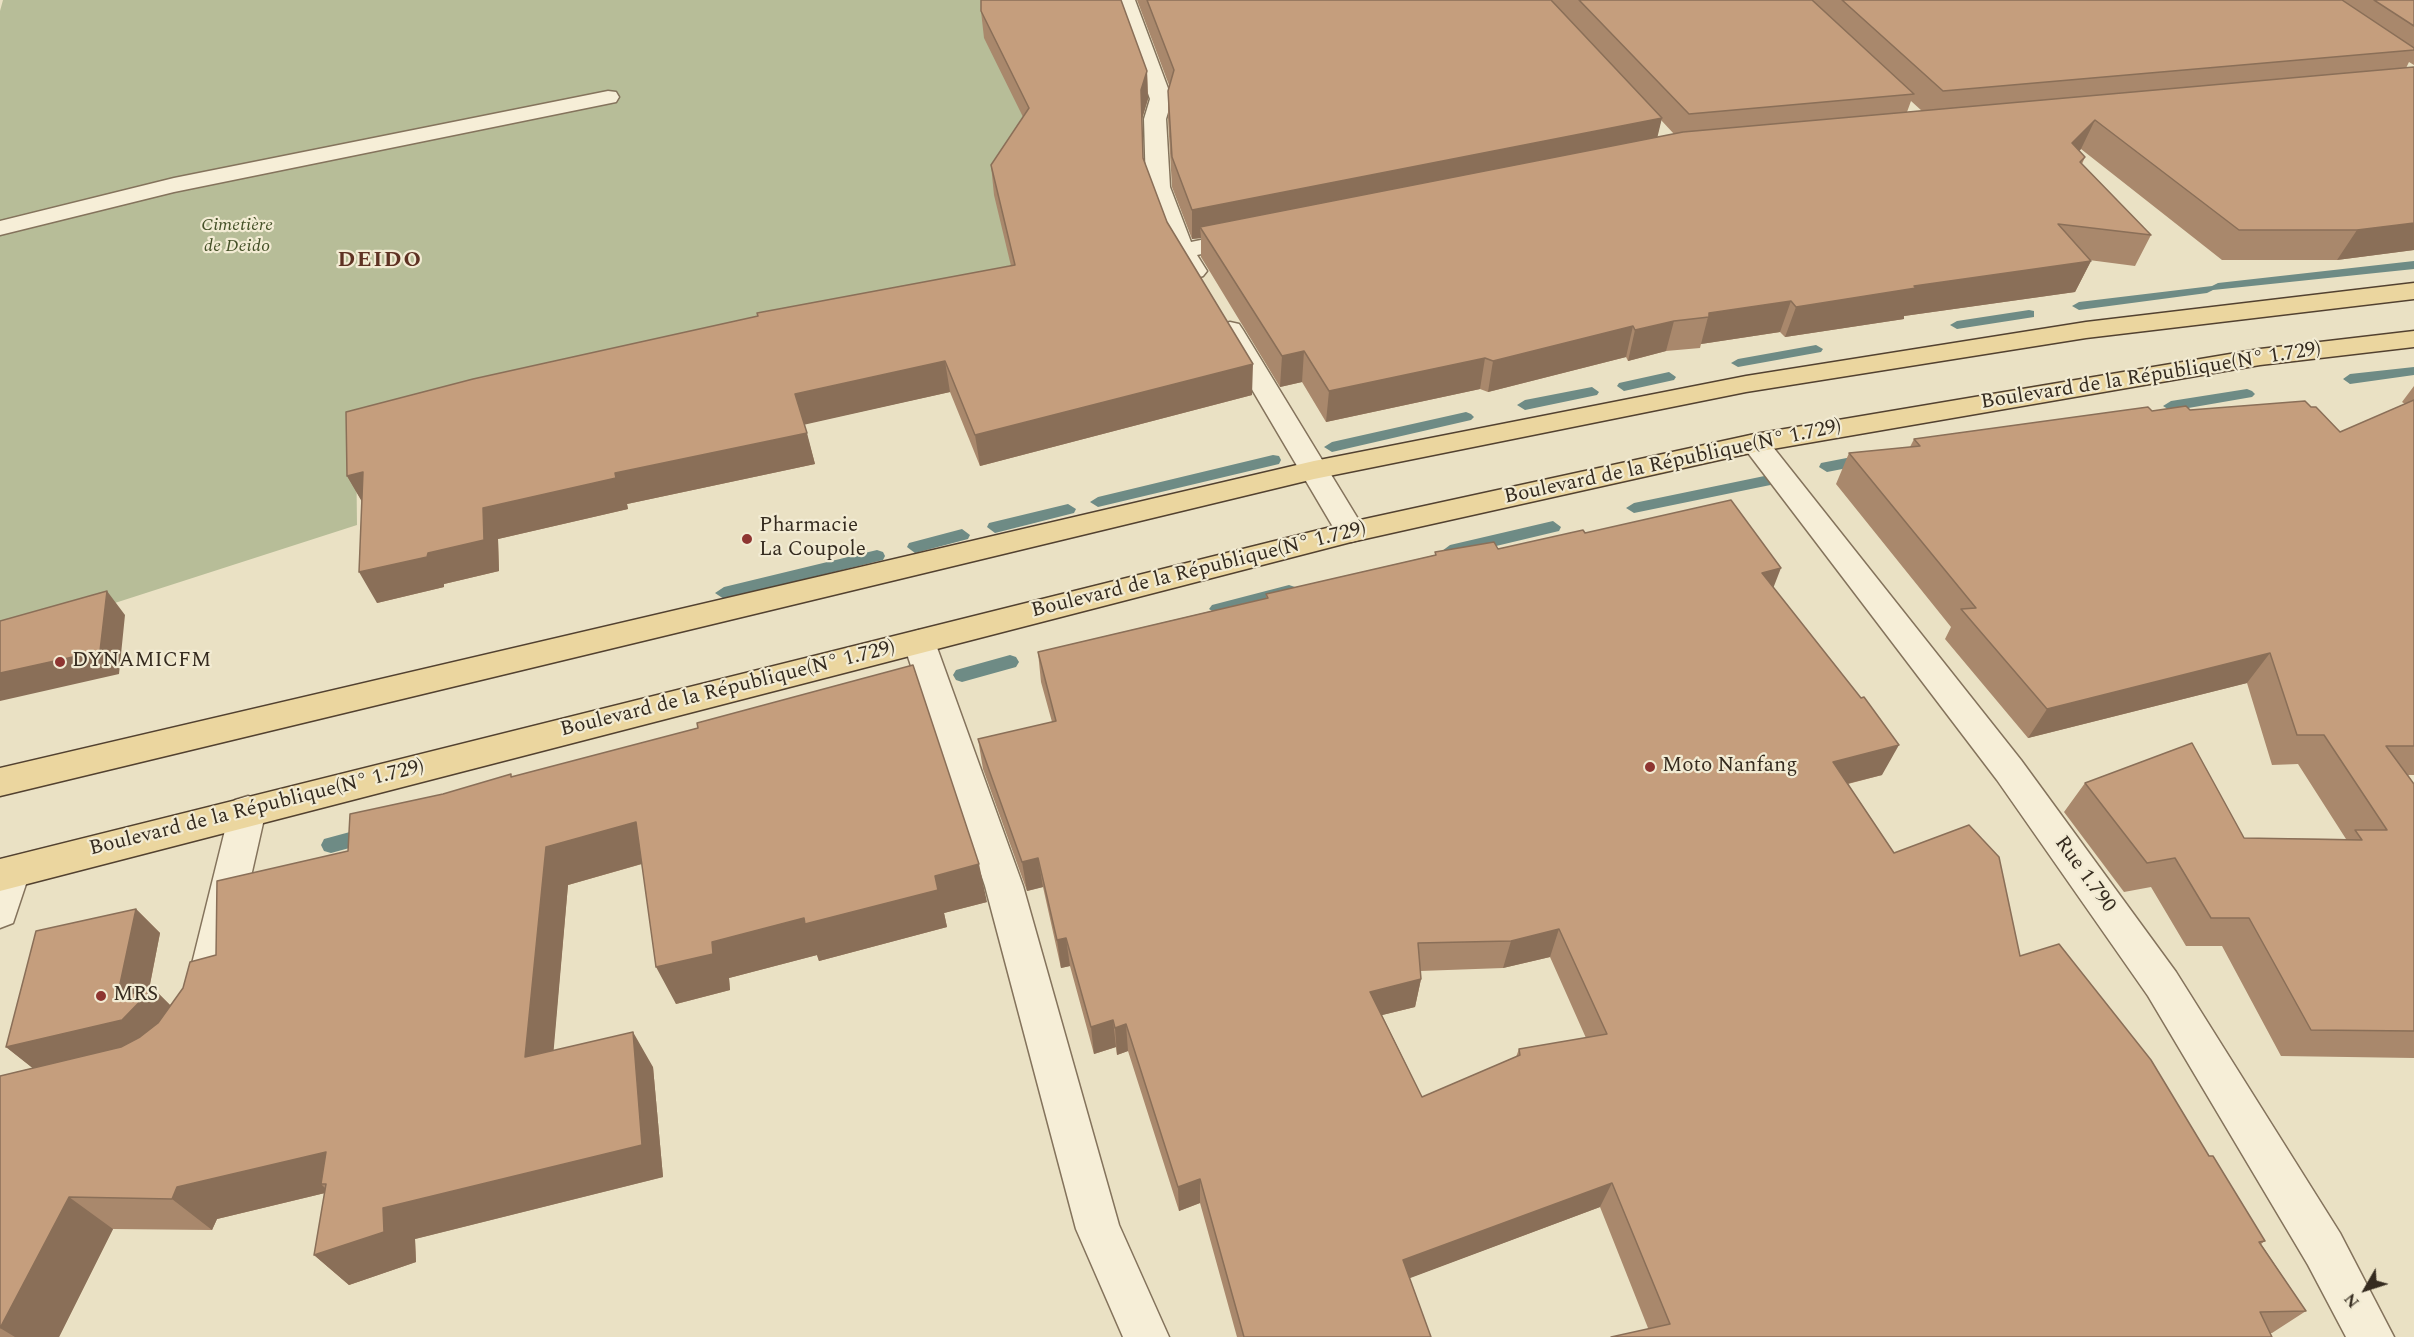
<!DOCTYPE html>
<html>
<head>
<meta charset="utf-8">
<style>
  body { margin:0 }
  #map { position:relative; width:2414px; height:1337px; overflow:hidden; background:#eae1c4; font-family:Spectral,serif }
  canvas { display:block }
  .north { position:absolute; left:2336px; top:1259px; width:60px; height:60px; -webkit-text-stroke:4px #f2ebd3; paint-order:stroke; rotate:231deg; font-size:16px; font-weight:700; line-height:24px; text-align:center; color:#352b1f }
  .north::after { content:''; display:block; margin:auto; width:21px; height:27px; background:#352b1f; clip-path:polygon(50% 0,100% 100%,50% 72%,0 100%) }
</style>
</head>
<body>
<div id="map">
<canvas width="2414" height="1337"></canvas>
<div class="north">N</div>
</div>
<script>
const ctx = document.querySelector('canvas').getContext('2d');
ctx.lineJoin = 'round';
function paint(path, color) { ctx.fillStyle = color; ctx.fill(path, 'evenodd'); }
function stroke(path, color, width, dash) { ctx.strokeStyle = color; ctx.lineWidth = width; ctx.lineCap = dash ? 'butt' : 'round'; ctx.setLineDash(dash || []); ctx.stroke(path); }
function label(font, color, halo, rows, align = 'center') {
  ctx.font = font + ' Spectral,serif'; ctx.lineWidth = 4.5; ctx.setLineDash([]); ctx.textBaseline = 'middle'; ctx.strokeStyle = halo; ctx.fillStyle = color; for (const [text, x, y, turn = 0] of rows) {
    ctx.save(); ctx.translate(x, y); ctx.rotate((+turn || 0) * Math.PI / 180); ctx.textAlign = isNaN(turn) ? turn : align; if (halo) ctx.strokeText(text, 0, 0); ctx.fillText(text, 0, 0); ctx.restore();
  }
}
paint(new Path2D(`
  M 3,0 L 1024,0 L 1027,52 L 1018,290 L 356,440 L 357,525 L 0,640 L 0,11 Z`), '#b7bd98');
paint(new Path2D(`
  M 2414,261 L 2414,269 L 2213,290 L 2207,293 L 2079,310 L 2072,306 L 2079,302 L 2212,286 L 2218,283 Z
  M 2029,310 L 2034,311 L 2034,317 L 1957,329 L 1950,325 L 1957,321 Z
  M 1816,345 L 1823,349 L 1821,352 L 1738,367 L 1731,363 L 1738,359 Z
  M 2414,367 L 2414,375 L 2350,384 L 2343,379 L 2350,374 Z
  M 1669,372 L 1676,377 L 1674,380 L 1624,391 L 1617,386 L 1619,383 Z
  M 1592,387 L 1599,392 L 1597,395 L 1525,410 L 1517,405 L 1525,400 Z
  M 2247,389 L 2252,391 L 2255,394 L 2252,397 L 2171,411 L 2163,406 L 2171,401 Z
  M 1466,412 L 1471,414 L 1474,417 L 1471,420 L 1332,452 L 1324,447 L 1332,442 Z
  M 1867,454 L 1875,459 L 1873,463 L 1827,472 L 1819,467 L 1821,463 Z
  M 1273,455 L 1279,456 L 1281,460 L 1279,464 L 1098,507 L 1090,502 L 1098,497 Z
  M 1779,473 L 1785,474 L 1787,478 L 1785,482 L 1634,513 L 1626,508 L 1634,503 Z
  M 1068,504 L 1076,509 L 1074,513 L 995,533 L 987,527 L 989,523 Z
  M 1553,521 L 1561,527 L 1559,531 L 1450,557 L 1442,551 L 1450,545 Z
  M 962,529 L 970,535 L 968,539 L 915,553 L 907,547 L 909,543 Z
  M 877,550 L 883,552 L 885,556 L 883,560 L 724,599 L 715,593 L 724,587 Z
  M 1289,585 L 1295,587 L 1298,591 L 1295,595 L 1218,615 L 1209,609 L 1212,605 Z
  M 1010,655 L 1016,657 L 1019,662 L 1016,667 L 962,682 L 956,680 L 953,675 L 956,670 Z
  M 372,826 L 379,828 L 382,834 L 379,840 L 331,853 L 324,851 L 321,845 L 324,839 Z`), '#6e8b85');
const minor = new Path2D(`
  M 1115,0 L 1135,0 L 1172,99 L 1166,119 L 1170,187 L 1191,242 L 1245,231 L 1254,233 L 1257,238 L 1254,243 L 1197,255 L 1207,271 L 1203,276 L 1194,279 L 1185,276 L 1170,251 L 1146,187 L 1144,119 L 1150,99 Z
  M 608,91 L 616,92 L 619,97 L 616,102 L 174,192 L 0,235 L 0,221 L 174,178 Z
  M 1230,322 L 1239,324 L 1243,330 L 1366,532 L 1362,539 L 1351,542 L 1340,539 L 1336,532 L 1217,330 L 1221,324 Z
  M 1755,434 L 1765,437 L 2021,760 L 2176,972 L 2340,1233 L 2394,1337 L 2346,1337 L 2308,1265 L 2148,996 L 1997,780 L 1745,449 L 1741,443 L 1745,437 Z
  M 919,630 L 930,634 L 935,642 L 1023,886 L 1119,1225 L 1169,1337 L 1123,1337 L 1076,1229 L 985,886 L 903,642 L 908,634 Z
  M 248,796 L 261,800 L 266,810 L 223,1000 L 217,1012 L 203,1018 L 189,1012 L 183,1000 L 230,810 L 235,800 Z
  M 11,857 L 24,861 L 30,872 L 13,923 L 0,928 L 0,860 Z`);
const major = new Path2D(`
  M 2414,283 L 2414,299 L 2086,338 L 1746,392 L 1314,479 L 0,796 L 0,768 L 1314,461 L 1746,376 L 2086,322 Z
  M 2414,331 L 2414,347 L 2260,365 L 1755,452 L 1351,542 L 0,891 L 0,859 L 1351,522 L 1755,434 L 2260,349 Z`);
stroke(minor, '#84735c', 3);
stroke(major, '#524130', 3);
paint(minor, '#f6eed7');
paint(major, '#ebd69f');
paint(new Path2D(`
  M 1137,0 L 2414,0 L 2414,65 L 2409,62 L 2406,68 L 2414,250 L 2337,260 L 2222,260 L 2081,149 L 2079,151 L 2085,157 L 2082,164 L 2151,235 L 2135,266 L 2089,260 L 2091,261 L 2075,292 L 1904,316 L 1904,319 L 1785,337 L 1780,332 L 1701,344 L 1700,348 L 1666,351 L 1628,361 L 1626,357 L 1488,392 L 1480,389 L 1326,422 L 1302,382 L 1280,387 L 1201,257 L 1201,238 L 1192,239 L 1172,187 L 1168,119 L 1168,91 L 1169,85 ZM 1911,101 L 1922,111 L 1907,112 ZM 1661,120 L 1674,134 L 1657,137 Z
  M 981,11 L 1147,71 L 1148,99 L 1142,119 L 1143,159 L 1167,222 L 1252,395 L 980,466 L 950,392 L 804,424 L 815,464 L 627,504 L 628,509 L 498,539 L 499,571 L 444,584 L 444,587 L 377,603 L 362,501 L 347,476 L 1011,266 L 994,195 L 991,165 L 1023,117 L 984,38 Z
  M 2414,386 L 2414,775 L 2408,775 L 2414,784 L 2414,1058 L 2281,1056 L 2222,946 L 2186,946 L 2151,887 L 2124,892 L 2064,812 L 2085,783 L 2244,838 L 2346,839 L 2298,764 L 2272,765 L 2247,683 L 2028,738 L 1945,639 L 1951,627 L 1836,484 L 1849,453 L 1910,447 L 1914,439 L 2152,411 L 2311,407 L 2340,432 L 2405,404 L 2402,402 Z
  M 1585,533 L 1773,587 L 1882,775 L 1848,784 L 1894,853 L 2020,956 L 2209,1156 L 2265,1241 L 2261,1244 L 2306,1311 L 2272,1333 L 1648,1328 L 1600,1207 L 1409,1278 L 1431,1337 L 1237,1337 L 1200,1203 L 1179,1211 L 1128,1051 L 1117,1055 L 1116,1047 L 1094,1054 L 1070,966 L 1061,968 L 1043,887 L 1027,891 L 983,769 L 978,739 L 1052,722 L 1041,682 L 1038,652 L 1266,598 L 1266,594 L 1435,555 L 1435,552 L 1498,549 ZM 1550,957 L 1586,1038 L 1519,1049 L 1516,1057 L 1422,1097 L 1382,1015 L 1415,1007 L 1421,979 L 1420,971 L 1503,968 Z
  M 512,776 L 987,902 L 944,913 L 947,927 L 819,961 L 817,955 L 729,978 L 730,990 L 676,1004 L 642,864 L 568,885 L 553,1051 L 653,1067 L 663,1177 L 415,1239 L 416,1262 L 349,1285 L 314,1255 L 325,1193 L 217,1219 L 212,1230 L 113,1229 L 59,1337 L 0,1337 L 0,1076 L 33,1068 L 6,1047 L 136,909 L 160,933 L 149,990 L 153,988 L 170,1005 L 216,955 L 443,794 Z`), '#a9886c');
paint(new Path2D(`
  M 1147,71 L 1148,99 L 1142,119 L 1141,90 Z
  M 1662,118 L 1655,147 L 1200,227 L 1201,238 L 1192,239 L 1192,210 Z
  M 2095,120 L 2081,149 L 2059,172 L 2072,143 Z
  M 2414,223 L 2414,250 L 2337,260 L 2357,230 Z
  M 2091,261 L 2075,292 L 1904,316 L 1904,319 L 1785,337 L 1796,307 L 1914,286 Z
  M 1791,301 L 1780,332 L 1701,344 L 1709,313 Z
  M 1674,321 L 1666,351 L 1628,361 L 1635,330 Z
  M 1633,326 L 1626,357 L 1488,392 L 1493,361 Z
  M 1304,351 L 1302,382 L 1280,387 L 1282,356 Z
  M 1485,358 L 1480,389 L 1326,422 L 1329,391 Z
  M 945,361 L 950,392 L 803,425 L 795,394 Z
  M 1253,364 L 1252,395 L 980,466 L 975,435 Z
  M 807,433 L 815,464 L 627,504 L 628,509 L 498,539 L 499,571 L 444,584 L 444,587 L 377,603 L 359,572 L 483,508 L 615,473 Z
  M 363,472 L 365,507 L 347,476 Z
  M 1781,568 L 1769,599 L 1762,573 Z
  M 107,591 L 125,615 L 119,674 L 0,701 L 0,673 Z
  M 2270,653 L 2247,683 L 2028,738 L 2047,709 Z
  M 1899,745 L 1882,775 L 1818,791 L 1833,762 Z
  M 636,822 L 655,860 L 568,885 L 550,1092 L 525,1057 L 546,847 Z
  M 1038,858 L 1043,887 L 1027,891 L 1022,862 Z
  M 979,864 L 987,902 L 944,913 L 947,927 L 819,961 L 817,955 L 729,978 L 730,990 L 676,1004 L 656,967 L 712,942 L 935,876 Z
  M 136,909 L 160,933 L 148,994 L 153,988 L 177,1012 L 147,1043 L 35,1070 L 6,1047 L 117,998 Z
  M 1559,929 L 1550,957 L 1503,968 L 1511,941 Z
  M 1066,938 L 1070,966 L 1061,968 L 1057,940 Z
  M 1421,979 L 1415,1007 L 1366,1019 L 1370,992 Z
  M 1113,1020 L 1116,1047 L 1094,1054 L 1091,1027 Z
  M 1126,1024 L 1128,1051 L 1117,1055 L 1115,1028 Z
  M 633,1032 L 653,1067 L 663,1177 L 415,1239 L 416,1262 L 349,1285 L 314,1255 Z
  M 326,1152 L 326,1184 L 321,1184 L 329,1192 L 217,1219 L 212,1230 L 172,1199 L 177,1187 Z
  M 1200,1179 L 1200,1203 L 1179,1211 L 1178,1187 Z
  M 1612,1183 L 1600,1207 L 1397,1283 L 1403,1260 Z
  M 69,1197 L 113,1229 L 59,1337 L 15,1337 L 0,1328 Z`), '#8a6f58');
const building = new Path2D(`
  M 981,0 L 1121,0 L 1147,71 L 1141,90 L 1143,158 L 1167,222 L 1253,364 L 975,435 L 945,361 L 795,394 L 807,433 L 615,473 L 616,478 L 483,508 L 484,540 L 428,553 L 427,557 L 359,572 L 363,472 L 347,476 L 346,412 L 473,379 L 758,316 L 757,313 L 1015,265 L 991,165 L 1029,108 L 981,11 Z
  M 1147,0 L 1551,0 L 1662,118 L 1192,210 L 1172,157 L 1168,91 L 1174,70 Z
  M 1579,0 L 1812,0 L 1914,94 L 1689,114 Z
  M 1842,0 L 2342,0 L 2414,48 L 2414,50 L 1943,91 Z
  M 2374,0 L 2414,0 L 2414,26 Z
  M 2414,67 L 2414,223 L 2357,230 L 2239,230 L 2095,120 L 2072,143 L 2085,157 L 2080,162 L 2151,235 L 2058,224 L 2091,261 L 1914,286 L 1916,288 L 1796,307 L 1791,301 L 1709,313 L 1709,317 L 1674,321 L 1635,330 L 1633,326 L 1493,361 L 1485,358 L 1329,391 L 1304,351 L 1282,356 L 1200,227 L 1683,132 Z
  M 2414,400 L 2414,746 L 2386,746 L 2414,784 L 2414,1031 L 2311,1030 L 2249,918 L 2211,918 L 2175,858 L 2147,863 L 2085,783 L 2192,743 L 2244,838 L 2362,840 L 2355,830 L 2387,830 L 2324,735 L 2297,735 L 2270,653 L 2047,709 L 1961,609 L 1976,608 L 1849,453 L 1920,446 L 1914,439 L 2148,407 L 2152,411 L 2186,406 L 2190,410 L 2305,401 L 2311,407 L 2316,407 L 2340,432 Z
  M 1731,500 L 1781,568 L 1762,573 L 1861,698 L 1864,697 L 1899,745 L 1833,762 L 1894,853 L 1969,825 L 1999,857 L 2020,956 L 2059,944 L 2151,1060 L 2209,1156 L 2213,1156 L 2265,1241 L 2259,1242 L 2306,1311 L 2260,1312 L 2272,1337 L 1611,1337 L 1670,1324 L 1612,1183 L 1403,1260 L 1431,1337 L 1244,1337 L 1200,1179 L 1178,1187 L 1126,1024 L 1115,1028 L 1113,1020 L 1091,1027 L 1066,938 L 1057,940 L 1038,858 L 1022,862 L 978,739 L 1056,721 L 1038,652 L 1268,598 L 1266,594 L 1436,555 L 1435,552 L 1494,542 L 1498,549 L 1583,530 L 1585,533 ZM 1559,929 L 1607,1034 L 1519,1049 L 1520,1055 L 1422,1097 L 1370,992 L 1421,979 L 1418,943 L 1511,941 Z
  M 107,591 L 100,651 L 0,673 L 0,621 Z
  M 913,665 L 979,864 L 935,876 L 938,890 L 805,924 L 804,918 L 712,942 L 713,954 L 656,967 L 636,822 L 546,847 L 525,1057 L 633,1032 L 642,1145 L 383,1208 L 384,1232 L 314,1255 L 326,1184 L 321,1184 L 326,1152 L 177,1187 L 172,1199 L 69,1197 L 0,1328 L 0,1076 L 121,1047 L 140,1037 L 158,1023 L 183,988 L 190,962 L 216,955 L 217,881 L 348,851 L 350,814 L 443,794 L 511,774 L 511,777 L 698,728 L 697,723 Z
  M 136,909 L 117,998 L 153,988 L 122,1020 L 6,1047 L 36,931 Z`);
paint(building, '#c59e7d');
stroke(building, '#8a6f58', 1.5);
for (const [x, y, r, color] of [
  [747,539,6,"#8e3531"],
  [60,662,6,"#8e3531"],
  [1650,767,6,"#8e3531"],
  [101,996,6,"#8e3531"]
]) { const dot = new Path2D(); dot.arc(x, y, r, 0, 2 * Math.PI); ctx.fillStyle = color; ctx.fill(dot); stroke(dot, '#f2ebd3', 2); }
label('italic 18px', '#445027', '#f2ebd3', [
  ["Cimetière",237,226],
  ["de Deido",237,247]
]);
label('21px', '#352b1f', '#f2ebd3', [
  ["Boulevard de la République(N° 1.729)",2151,377,-9],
  ["Boulevard de la République(N° 1.729)",1673,463,-12],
  ["Boulevard de la République(N° 1.729)",1199,571,-14],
  ["Boulevard de la République(N° 1.729)",728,690,-14],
  ["Boulevard de la République(N° 1.729)",257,809,-14],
  ["Rue 1.790",2084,875,54]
]);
label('21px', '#352b1f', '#f2ebd3', [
  ["Pharmacie",759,527],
  ["La Coupole",759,551],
  ["DYNAMICFM",72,662],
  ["Moto Nanfang",1662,767],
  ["MRS",113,996]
], 'left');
ctx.letterSpacing = '1.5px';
label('bold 22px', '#5e3122', '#f2ebd3', [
  ["DEIDO",380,262]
]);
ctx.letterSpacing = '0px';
</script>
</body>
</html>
